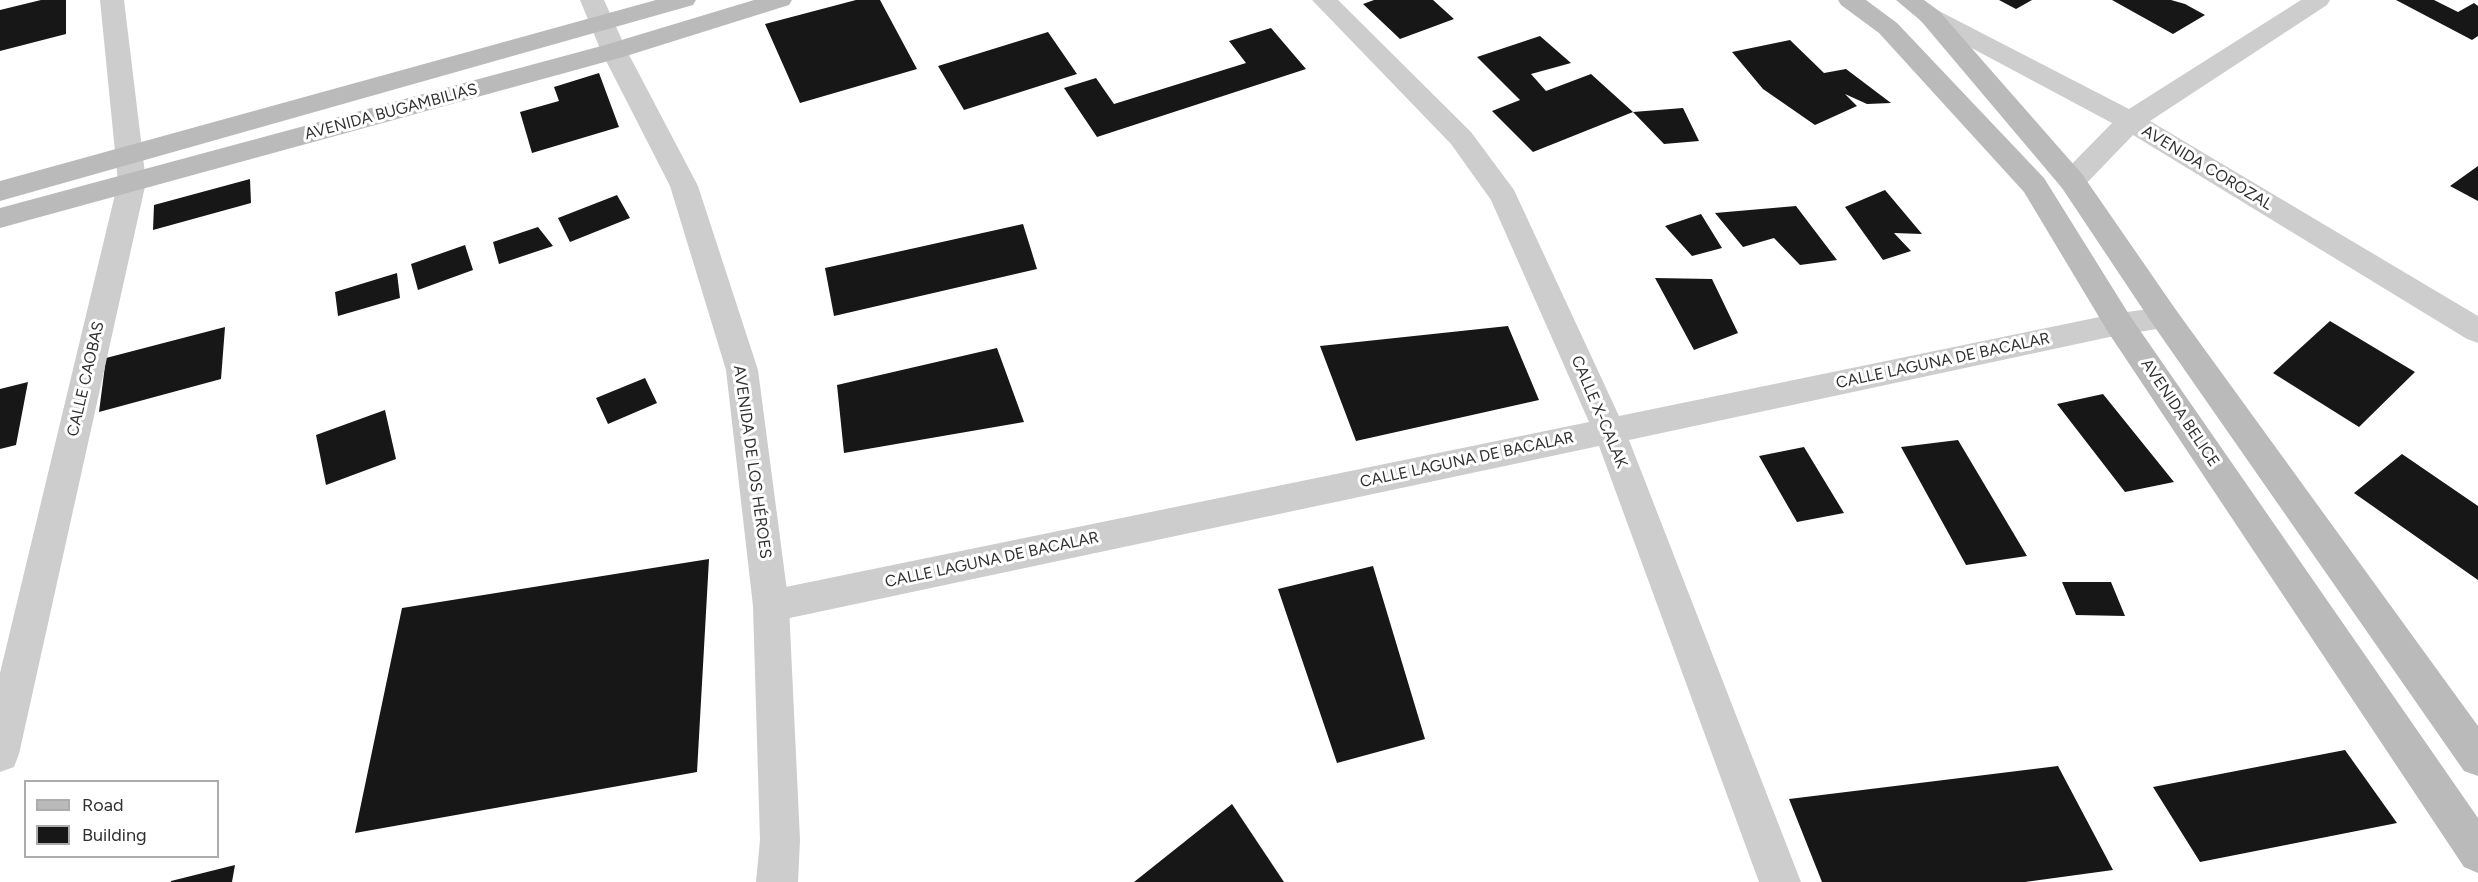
<!DOCTYPE html>
<html>
<head>
<meta charset="utf-8">
<style>
  body { margin:0 }
  #map { position:relative; width:2478px; height:882px; overflow:hidden; background:#fff; font-family:Figtree,sans-serif }
  canvas { display:block }
  .legend { position:absolute; left:24px; top:780px; width:195px; height:78px; box-sizing:border-box; background:#fff; border:2px solid #acacac; margin:0; padding:8px 10px; list-style:none; font-size:18px; color:#303030 }
  .legend li { display:flex; align-items:center; gap:12px; height:30px }
  .legend b { width:30px; border:2px solid #acacac }
</style>
</head>
<body>
<div id="map">
<canvas width="2478" height="882"></canvas>
<ul class="legend">
<li><b style="height:8px;background:#bababa"></b>Road</li>
<li><b style="height:16px;background:#171717"></b>Building</li>
</ul>
</div>
<script>
const ctx = document.querySelector('canvas').getContext('2d');
ctx.lineJoin = 'round';
function paint(path, color) { ctx.fillStyle = color; ctx.fill(path, 'evenodd'); }
function label(font, color, halo, rows, align = 'center') {
  ctx.font = font + ' Figtree,sans-serif'; ctx.lineWidth = 6; ctx.setLineDash([]); ctx.textBaseline = 'middle'; ctx.strokeStyle = halo; ctx.fillStyle = color; for (const [text, x, y, turn = 0] of rows) {
    ctx.save(); ctx.translate(x, y); ctx.rotate((+turn || 0) * Math.PI / 180); ctx.textAlign = isNaN(turn) ? turn : align; if (halo) ctx.strokeText(text, 0, 0); ctx.fillText(text, 0, 0); ctx.restore();
  }
}
paint(new Path2D(`
  M 41,0 L 66,0 L 66,34 L 0,51 L 0,10 Z
  M 856,0 L 880,0 L 917,69 L 800,103 L 765,24 Z
  M 1374,0 L 1433,0 L 1454,19 L 1400,39 L 1363,4 Z
  M 1999,0 L 2032,0 L 2016,9 Z
  M 2112,0 L 2171,0 L 2185,4 L 2205,15 L 2173,34 Z
  M 2396,0 L 2434,0 L 2458,12 L 2474,3 L 2478,6 L 2478,36 L 2472,40 Z
  M 1271,28 L 1306,69 L 1097,137 L 1064,88 L 1096,78 L 1114,104 L 1246,63 L 1229,41 Z
  M 1048,32 L 1077,74 L 964,110 L 938,66 Z
  M 1540,36 L 1571,63 L 1531,74 L 1546,91 L 1591,74 L 1633,112 L 1533,152 L 1492,111 L 1520,100 L 1477,57 Z
  M 1790,40 L 1824,73 L 1846,69 L 1891,103 L 1867,104 L 1845,94 L 1857,106 L 1815,125 L 1763,89 L 1732,52 Z
  M 599,73 L 619,127 L 532,153 L 520,112 L 559,101 L 554,87 Z
  M 1683,108 L 1699,141 L 1664,144 L 1633,112 Z
  M 2478,166 L 2478,201 L 2450,186 Z
  M 250,179 L 251,203 L 153,230 L 154,205 Z
  M 1885,190 L 1922,234 L 1894,233 L 1911,251 L 1883,260 L 1845,207 Z
  M 617,195 L 630,218 L 570,242 L 558,218 Z
  M 1796,206 L 1837,260 L 1800,265 L 1774,238 L 1743,247 L 1715,213 Z
  M 1701,214 L 1722,248 L 1692,256 L 1665,226 Z
  M 1023,224 L 1037,269 L 834,316 L 825,268 Z
  M 538,227 L 553,246 L 499,264 L 493,242 Z
  M 465,245 L 473,270 L 418,290 L 411,264 Z
  M 397,273 L 400,298 L 338,316 L 335,292 Z
  M 1655,278 L 1712,279 L 1738,333 L 1694,350 Z
  M 2330,321 L 2415,372 L 2359,427 L 2273,373 Z
  M 1508,326 L 1539,400 L 1356,441 L 1320,346 Z
  M 225,327 L 221,379 L 99,412 L 106,358 Z
  M 997,348 L 1024,422 L 844,453 L 837,385 Z
  M 645,378 L 657,403 L 608,424 L 596,398 Z
  M 28,382 L 16,445 L 0,449 L 0,389 Z
  M 2103,394 L 2174,482 L 2125,492 L 2057,404 Z
  M 385,410 L 396,459 L 326,485 L 316,435 Z
  M 1958,440 L 2027,556 L 1966,565 L 1901,447 Z
  M 1804,447 L 1844,513 L 1797,522 L 1759,456 Z
  M 2402,454 L 2478,506 L 2478,580 L 2354,493 Z
  M 709,559 L 697,772 L 355,833 L 402,608 Z
  M 1373,566 L 1425,739 L 1337,763 L 1278,589 Z
  M 2062,582 L 2111,582 L 2125,616 L 2076,615 Z
  M 2345,750 L 2397,823 L 2200,862 L 2153,787 Z
  M 2058,766 L 2113,870 L 2025,882 L 1822,882 L 1789,799 Z
  M 1232,804 L 1284,882 L 1134,882 Z
  M 235,865 L 232,882 L 171,882 L 171,881 Z`), '#171717');
paint(new Path2D(`
  M 100,0 L 124,0 L 146,182 L 19,754 L 14,767 L 0,772 L 0,673 L 118,182 Z
  M 1312,0 L 1338,0 L 1471,132 L 1514,190 L 1619,416 L 2119,313 L 2165,307 L 2176,310 L 2180,318 L 2176,326 L 2119,335 L 1629,440 L 1801,882 L 1759,882 L 1599,446 L 771,622 L 758,617 L 753,606 L 758,595 L 771,590 L 1589,422 L 1491,200 L 1451,144 Z
  M 2301,0 L 2330,0 L 2327,5 L 2150,121 L 2478,316 L 2478,343 L 2467,339 L 2133,135 L 2082,188 L 2072,191 L 2062,188 L 2058,181 L 2062,174 L 2112,123 L 1921,21 L 1917,16 L 1921,11 L 1930,8 L 1939,11 L 2129,109 Z`), '#cdcdcd');
paint(new Path2D(`
  M 580,0 L 604,0 L 627,51 L 698,186 L 758,370 L 789,606 L 800,840 L 798,882 L 756,882 L 760,840 L 753,606 L 726,370 L 670,186 L 601,51 Z`), '#cdcdcd');
paint(new Path2D(`
  M 656,0 L 696,0 L 693,5 L 0,201 L 0,181 Z
  M 754,0 L 792,0 L 789,5 L 623,57 L 0,228 L 0,208 L 605,45 Z
  M 1838,0 L 1866,0 L 1897,23 L 2044,178 L 2130,316 L 2478,818 L 2478,873 L 2464,867 L 2108,332 L 2024,192 L 1879,33 L 1841,5 Z
  M 1896,0 L 1924,0 L 1939,11 L 2082,174 L 2176,310 L 2478,726 L 2478,776 L 2464,771 L 2154,326 L 2062,188 L 1921,21 Z`), '#bababa');
label('16px', '#303030', '#fff', [
  ["AVENIDA BUGAMBILIAS",391,112,-15],
  ["AVENIDA COROZAL",2207,168,31],
  ["CALLE LAGUNA DE BACALAR",1943,361,-12],
  ["CALLE CAOBAS",86,379,-77],
  ["CALLE X-CALAK",1599,412,67],
  ["AVENIDA BELICE",2180,413,56],
  ["CALLE LAGUNA DE BACALAR",1467,460,-12],
  ["AVENIDA DE LOS HÉROES",752,462,82],
  ["CALLE LAGUNA DE BACALAR",992,560,-12]
]);
</script>
</body>
</html>
